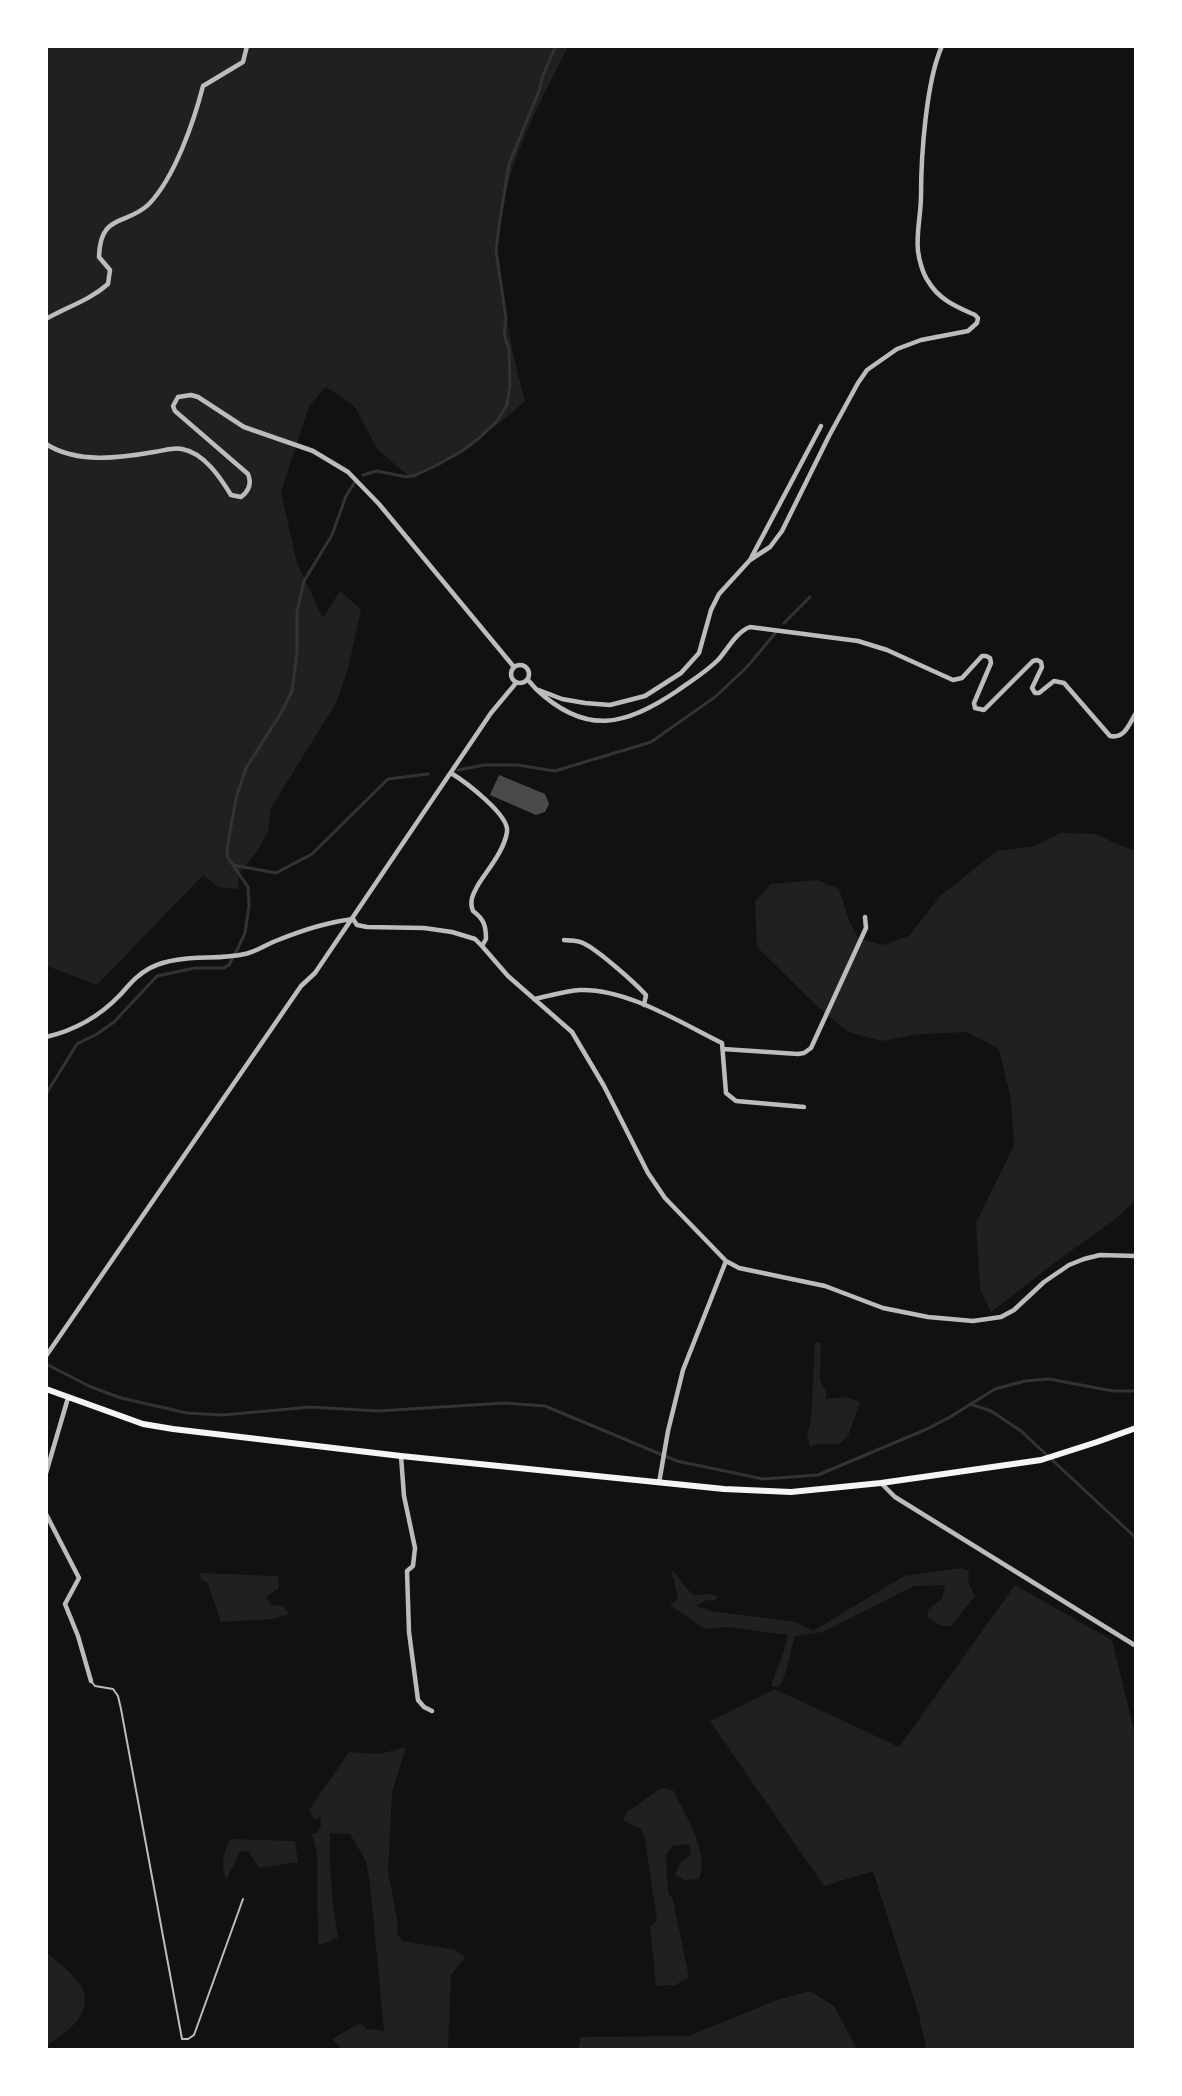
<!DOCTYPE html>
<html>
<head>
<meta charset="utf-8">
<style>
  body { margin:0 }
  #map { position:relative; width:1182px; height:2096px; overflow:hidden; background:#111; font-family:Signika,sans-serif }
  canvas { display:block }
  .frame { position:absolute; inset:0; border:48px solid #fff; pointer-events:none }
</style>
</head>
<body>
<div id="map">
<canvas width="1182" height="2096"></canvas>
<div class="frame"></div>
</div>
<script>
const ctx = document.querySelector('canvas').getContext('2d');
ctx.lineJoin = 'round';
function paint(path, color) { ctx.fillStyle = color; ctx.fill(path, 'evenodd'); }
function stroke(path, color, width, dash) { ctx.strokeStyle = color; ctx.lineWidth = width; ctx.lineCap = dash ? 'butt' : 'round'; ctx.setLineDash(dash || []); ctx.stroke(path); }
paint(new Path2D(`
  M 47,47 L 568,47 C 536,109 500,177 497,248 C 496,261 500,276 502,289 C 507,327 515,364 525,401 C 491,433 452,457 412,479 L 377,449 L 355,407 L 352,404 L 326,387 L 309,406 L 281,492 L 297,563 L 323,618 L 340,591 L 361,609 L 348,669 L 336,703 L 271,808 L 268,832 L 256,853 L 239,873 L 238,889 L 218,887 L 203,875 L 97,985 L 47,966 Z
  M 1061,833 L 1095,834 L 1129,849 L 1135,850 L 1135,1201 L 1112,1222 L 1062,1257 L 991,1312 L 980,1289 L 976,1223 L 1014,1145 L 1011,1099 L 999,1049 L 967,1032 L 921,1034 L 881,1041 L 848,1032 L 819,1008 L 757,947 L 755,901 L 771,884 L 817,880 L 839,889 L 850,923 L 859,939 L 883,945 L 909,936 L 940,896 L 997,851 L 1035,846 Z
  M 815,1342 L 821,1343 L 820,1379 L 826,1392 L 826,1399 L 845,1397 L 860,1402 L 848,1436 L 839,1444 L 818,1444 L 810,1447 L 807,1434 L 811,1421 Z
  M 961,1568 L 969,1571 L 968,1582 L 975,1596 L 951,1626 L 942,1626 L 928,1618 L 928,1610 L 942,1599 L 945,1585 L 914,1586 L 823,1632 L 795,1636 C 790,1653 788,1672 779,1687 L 771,1686 C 776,1669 785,1653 788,1635 L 727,1627 L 705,1629 L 670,1605 L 678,1598 L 671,1569 C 680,1578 684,1586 693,1595 L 711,1594 L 718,1597 L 714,1601 L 706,1600 L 696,1606 L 711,1611 L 796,1622 L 813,1631 L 904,1576 Z
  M 200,1573 L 278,1576 L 279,1588 L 266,1597 L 272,1606 L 282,1605 L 289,1614 L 273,1619 L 221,1622 L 208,1584 L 201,1579 Z
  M 1015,1585 L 1112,1640 L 1135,1735 L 1135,2049 L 926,2049 L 919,2015 L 873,1871 L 824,1886 L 710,1721 L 775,1689 L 899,1747 Z
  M 406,1747 L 392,1792 L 388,1872 L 398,1923 L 397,1933 L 402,1941 L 455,1950 L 465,1957 L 451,1975 L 448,2049 L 342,2049 L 332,2039 L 360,2023 L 367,2029 L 384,2031 L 370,1883 L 366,1861 L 350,1834 L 330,1833 C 329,1868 332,1903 338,1937 L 330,1942 L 318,1945 L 317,1853 L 312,1833 L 316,1834 L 321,1826 L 321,1818 L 314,1819 L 309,1810 L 349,1752 L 380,1754 Z
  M 662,1788 L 674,1791 C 685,1816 710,1852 699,1879 L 684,1880 L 675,1875 L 681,1862 L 691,1854 L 689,1844 L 673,1846 L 666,1854 L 668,1892 L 673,1900 L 689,1978 L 675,1985 L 656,1986 L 650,1927 L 657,1921 L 645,1839 L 641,1829 L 623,1820 L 627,1811 C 640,1805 649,1795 662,1788 Z
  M 231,1839 L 295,1841 L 298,1862 L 259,1868 L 249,1852 L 240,1851 L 226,1881 C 221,1864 222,1854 231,1839 Z
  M 46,1952 C 68,1972 102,1991 76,2022 C 68,2032 56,2038 47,2046 Z
  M 810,1991 L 834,2006 L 857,2049 L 578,2049 L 581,2037 L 689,2036 L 777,2000 Z`), '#202020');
stroke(new Path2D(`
  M 363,475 L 377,471 L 407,477 L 416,475 L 439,464 L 462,451 L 478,439 L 497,421 L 507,405 L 510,385 L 509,349 L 504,334 L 506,318 L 496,251 L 499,226 L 509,164 L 539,91 L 543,75 L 556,46
  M 784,623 L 810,597
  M 458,770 L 484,765 L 517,765 L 555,771 L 651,742 L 715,697 L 747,667 L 777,631
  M 233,865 L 276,873 L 312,854 L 388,779 L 428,774
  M 46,1094 L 77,1044 L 97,1034 L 114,1022 L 157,976 L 195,968 L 224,968 L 229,965 L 238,948 L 245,933 L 249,906 L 248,887 L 228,858 L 227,849 L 236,798 L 246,768 L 281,713 L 292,691 L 297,652 L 297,612 L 304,581 L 332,535 L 346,496 L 355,482
  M 46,1364 L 91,1387 L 121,1398 L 187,1413 L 223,1415 L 310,1407 L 378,1411 L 504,1403 L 545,1406 L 677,1461 L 763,1479 L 818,1475 L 927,1429 L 950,1417 L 995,1389 L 1025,1381 L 1049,1379 L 1113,1391 L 1136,1391
  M 970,1404 L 991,1411 L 1021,1431 L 1136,1538`), '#333', 3);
paint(new Path2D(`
  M 499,775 L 545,794 L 549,804 L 545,812 L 536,815 L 490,795 Z`), '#4a4a4a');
stroke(new Path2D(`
  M 91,1681 L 95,1686 L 113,1689 L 118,1696 L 121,1709 L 182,2039 L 188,2039 L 194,2035 L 243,1899`), '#bcbcbc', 2);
stroke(new Path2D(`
  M 46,319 C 67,307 90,300 108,284 L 110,270 L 99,257 C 100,212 127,226 149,204 C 175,177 194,121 203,86 L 243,62 L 247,46
  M 46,444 C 77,464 120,458 154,452 C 163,451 173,447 182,449 C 204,453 220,477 231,495 L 241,497 C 249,491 252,484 248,474 L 175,411 L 173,406 L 178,397 L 191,395 L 198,397 L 244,427 L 313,451 L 348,472 L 379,504 L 514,667
  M 750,560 L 770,547 L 782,531 L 829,436 L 858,383 L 867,370 L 897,349 L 921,340 L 968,331 L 977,323 L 978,318 L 975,315 C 957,307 939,300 928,281 C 923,274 919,260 918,251 C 916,233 921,214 921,196 C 921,157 926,81 942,46
  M511 674a9 9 0 1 1 18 0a9 9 0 1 1-18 0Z
  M 528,680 L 536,689 L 562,699 L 585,703 L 610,705 L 645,696 L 681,673 L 699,653 L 711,610 L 719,594 L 750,560 L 821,426
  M 536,689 C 586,736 625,726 677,691 C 691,681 706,672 718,660 C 728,649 736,632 750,627 L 858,641 L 887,650 L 953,680 L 962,678 L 982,656 L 986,656 L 990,658 L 991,663 L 974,703 L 975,708 L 984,710 L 1033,661 L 1037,660 L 1041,662 L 1042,667 L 1032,688 L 1035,693 L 1039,693 L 1054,681 L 1064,683 L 1110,736 C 1125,739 1129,724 1136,713
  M 451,773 C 464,781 510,815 507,832 C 504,851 488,869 478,885 C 473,894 469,901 473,911 C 484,919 486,926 486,939 L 482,946
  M 564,940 C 570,941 577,940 583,943 C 598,950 634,982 646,995 L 644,1005
  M 534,999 C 549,996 565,991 580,990 C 626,988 681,1023 722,1043 L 726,1093 L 736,1101 L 804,1107
  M 46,1037 C 76,1030 99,1017 120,995 C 130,984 137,975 150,968 C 178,953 215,961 245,954 C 256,952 267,944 278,940 C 303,930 327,922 353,919 L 357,925 L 367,927 L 424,928 L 452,932 L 475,939 L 482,946 L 508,976 L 572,1032 L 604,1086 L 648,1173 L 665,1198 L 726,1261 L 739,1268 L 825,1286 L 883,1308 L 928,1317 L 973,1321 L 1001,1317 L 1014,1310 L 1044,1282 L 1069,1265 L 1084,1259 L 1100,1255 L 1136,1256
  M 723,1049 L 798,1054 L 804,1053 L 811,1048 L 866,928 L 865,917
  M 46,1356 L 301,986 L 315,973 L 491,713 L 516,683
  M 401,1456 L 404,1496 L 415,1548 L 413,1566 L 407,1571 L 409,1632 L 418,1700 L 424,1707 L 432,1711
  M 46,1473 L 68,1398
  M 659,1483 L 668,1431 L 683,1370 L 726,1261
  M 881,1483 L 895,1497 L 1136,1646
  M 46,1514 L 79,1578 L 65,1604 L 78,1636 L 91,1681`), '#bcbcbc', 4.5);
stroke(new Path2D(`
  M 46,1389 L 143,1424 L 173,1429 L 401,1456 L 724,1489 L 791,1492 L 881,1483 L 1041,1460 L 1097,1442 L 1136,1428`), '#f5f5f5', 6);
</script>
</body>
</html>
